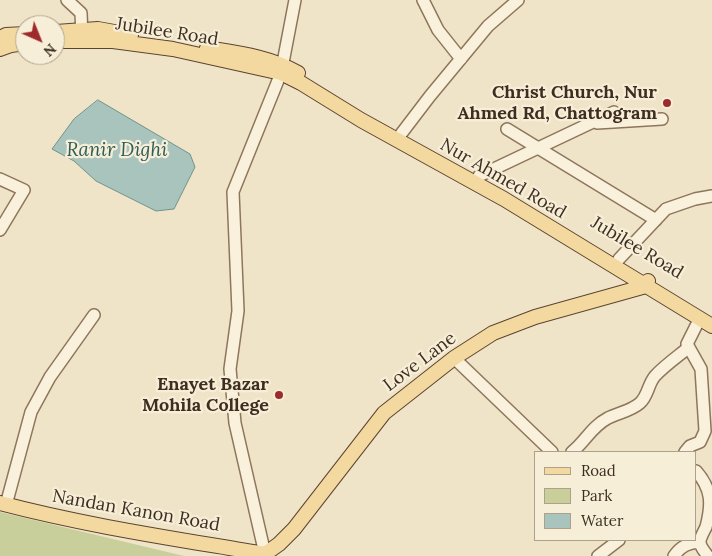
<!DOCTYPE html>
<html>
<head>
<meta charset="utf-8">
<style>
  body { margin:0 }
  #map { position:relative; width:712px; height:556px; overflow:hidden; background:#f0e4c8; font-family:Lora,serif }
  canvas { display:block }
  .legend { position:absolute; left:534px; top:451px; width:162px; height:90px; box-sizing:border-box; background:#f7eed8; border:1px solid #ada18e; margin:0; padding:6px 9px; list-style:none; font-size:15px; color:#3d2e20 }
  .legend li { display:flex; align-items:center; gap:10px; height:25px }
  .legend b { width:25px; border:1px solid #ada18e }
  .north { position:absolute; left:15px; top:15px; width:50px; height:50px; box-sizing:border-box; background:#f7eed8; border:1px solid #ada18e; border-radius:50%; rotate:136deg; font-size:14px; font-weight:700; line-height:20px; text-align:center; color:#3d2e20 }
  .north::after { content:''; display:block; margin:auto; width:18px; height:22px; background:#9e2a2b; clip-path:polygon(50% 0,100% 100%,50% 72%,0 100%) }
</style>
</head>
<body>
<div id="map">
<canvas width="712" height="556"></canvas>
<ul class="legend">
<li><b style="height:6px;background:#f3d9a0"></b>Road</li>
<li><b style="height:14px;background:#c9cf9b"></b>Park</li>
<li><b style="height:14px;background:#a9c4bc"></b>Water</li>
</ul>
<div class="north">N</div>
</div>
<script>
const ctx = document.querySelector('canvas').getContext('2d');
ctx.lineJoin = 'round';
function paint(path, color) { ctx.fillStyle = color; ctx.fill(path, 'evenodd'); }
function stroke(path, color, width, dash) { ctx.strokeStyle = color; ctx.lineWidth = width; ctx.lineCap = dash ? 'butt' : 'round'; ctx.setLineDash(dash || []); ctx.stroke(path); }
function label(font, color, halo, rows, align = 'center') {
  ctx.font = font + ' Lora,serif'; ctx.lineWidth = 4.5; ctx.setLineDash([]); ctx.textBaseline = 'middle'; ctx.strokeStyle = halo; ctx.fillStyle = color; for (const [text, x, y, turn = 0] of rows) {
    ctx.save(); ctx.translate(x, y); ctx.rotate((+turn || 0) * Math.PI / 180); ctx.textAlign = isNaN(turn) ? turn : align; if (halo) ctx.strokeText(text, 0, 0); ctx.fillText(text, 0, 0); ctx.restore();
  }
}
paint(new Path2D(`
  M 0,512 L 180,555 L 185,556 L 0,556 Z`), '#c9cf9b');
const water = new Path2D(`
  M 98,100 L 190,154 L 195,167 L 174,209 L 156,211 L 96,181 L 74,161 L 52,149 L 74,119 Z`);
paint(water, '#a9c4bc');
stroke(water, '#6f938a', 1);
const minor = new Path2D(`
  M 67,0 L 81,13 L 82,37
  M 423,0 L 438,30 L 461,59
  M 597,123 L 662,119
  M 507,129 L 656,220
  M 401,134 L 430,96 L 488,26 L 518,0
  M 479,176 L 614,112
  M 0,179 L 24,190 L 0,230
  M 619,259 L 666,209 L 695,199 L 712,196
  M 454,358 L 552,452
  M 572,452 C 586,441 591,427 608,418 C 618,413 631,411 640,403 C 648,396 648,384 655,376 C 664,366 677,357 688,348
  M 685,452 L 690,446 L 700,442 L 705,431 L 701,369 L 687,344 L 700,318
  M 696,471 C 712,489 712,504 706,527 C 704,531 700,538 700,542 C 700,547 705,552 708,556
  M 6,505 L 31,412 L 50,377 L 94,315
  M 265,554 L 235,423 L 230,369 L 238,311 L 233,192 L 281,73 L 295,0
  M 598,556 L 619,540
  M 674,556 C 681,546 688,543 700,542`);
const major = new Path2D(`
  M 56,32 L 98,29 L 131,35
  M 0,38 L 6,35 L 25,34
  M 55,41 L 113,41 L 173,49 L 281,73 L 301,83 L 361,120 L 504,199 L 712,326
  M 207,48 C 238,53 271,57 298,73
  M 0,49 L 11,45 L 25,43
  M 0,503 C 87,526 177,539 265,554
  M 265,554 L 279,544 L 294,529 L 384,413 L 454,358 L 493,333 L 535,317 L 646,286 L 648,281`);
stroke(minor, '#8d765c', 14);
stroke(major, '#5b4430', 16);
stroke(minor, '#faf1dc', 11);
stroke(major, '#f3d9a0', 14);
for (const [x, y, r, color] of [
  [667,103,5,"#9e2a2b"],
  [279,395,5,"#9e2a2b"]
]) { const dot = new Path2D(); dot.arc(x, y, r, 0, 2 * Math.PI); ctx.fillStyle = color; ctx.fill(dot); stroke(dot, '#f7eed8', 2); }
label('18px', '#3d2e20', '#f7eed8', [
  ["Jubilee Road",167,32,9],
  ["Nur Ahmed Road",503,179,30],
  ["Jubilee Road",637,248,31],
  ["Love Lane",420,362,-37],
  ["Nandan Kanon Road",136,511,10]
]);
label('bold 18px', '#3d2e20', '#f7eed8', [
  ["Christ Church, Nur",657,93],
  ["Ahmed Rd, Chattogram",657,114],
  ["Enayet Bazar",269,385],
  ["Mohila College",269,406]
], 'right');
label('italic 19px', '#2f5d5a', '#f7eed8', [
  ["Ranir Dighi",117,151]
]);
</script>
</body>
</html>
